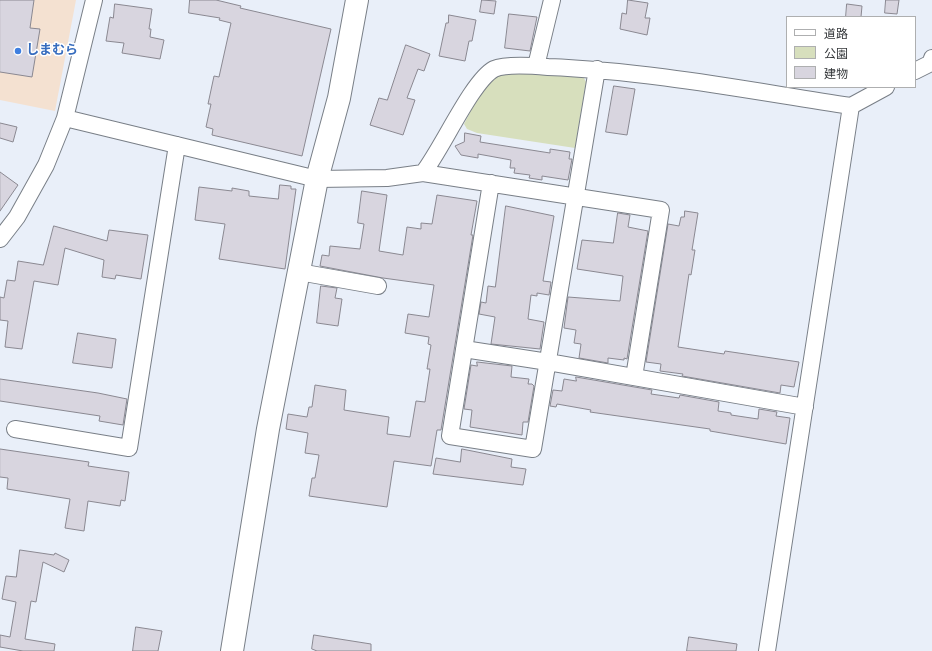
<!DOCTYPE html>
<html>
<head>
<meta charset="utf-8">
<style>
  body { margin:0 }
  #map { position:relative; width:932px; height:651px; overflow:hidden; background:#e9eff9; font-family:"Roboto Condensed","Noto Sans JP",sans-serif }
  canvas { display:block }
  .legend { position:absolute; left:786px; top:16px; width:130px; height:72px; box-sizing:border-box; background:#fff; border:1px solid #aeafb0; margin:0; padding:5px 7px; list-style:none; font-size:12px; color:#34373a }
  .legend li { display:flex; align-items:center; gap:8px; height:20px }
  .legend b { width:20px; border:1px solid #aeafb0 }
</style>
</head>
<body>
<div id="map">
<canvas width="932" height="651"></canvas>
<ul class="legend">
<li><b style="height:5px;background:#fff"></b>道路</li>
<li><b style="height:11px;background:#d7dfbd"></b>公園</li>
<li><b style="height:11px;background:#d8d5df"></b>建物</li>
</ul>
</div>
<script>
const ctx = document.querySelector('canvas').getContext('2d');
ctx.lineJoin = 'round';
function paint(path, color) { ctx.fillStyle = color; ctx.fill(path, 'evenodd'); }
function stroke(path, color, width, dash) { ctx.strokeStyle = color; ctx.lineWidth = width; ctx.lineCap = dash ? 'butt' : 'round'; ctx.setLineDash(dash || []); ctx.stroke(path); }
function label(font, color, halo, rows, align = 'center') {
  ctx.font = font + ' "Roboto Condensed","Noto Sans JP",sans-serif'; ctx.lineWidth = 3; ctx.setLineDash([]); ctx.textBaseline = 'middle'; ctx.strokeStyle = halo; ctx.fillStyle = color; for (const [text, x, y, turn = 0] of rows) {
    ctx.save(); ctx.translate(x, y); ctx.rotate((+turn || 0) * Math.PI / 180); ctx.textAlign = isNaN(turn) ? turn : align; if (halo) ctx.strokeText(text, 0, 0); ctx.fillText(text, 0, 0); ctx.restore();
  }
}
paint(new Path2D(`
  M 0,0 L 76,0 L 55,111 L 0,100 Z`), '#f4e1d1');
paint(new Path2D(`
  M 501,72 L 583,76 L 586,82 L 575,148 L 477,133 L 467,129 L 464,124 L 481,91 Z`), '#d7dfbd');
const building = new Path2D(`
  M 0,0 L 34,0 L 30,28 L 40,29 L 32,77 L 0,72 Z
  M 190,0 L 216,0 L 241,6 L 240,8 L 331,29 L 302,156 L 212,135 L 213,129 L 206,127 L 211,104 L 208,104 L 214,76 L 219,77 L 231,23 L 219,20 L 220,18 L 189,13 Z
  M 482,0 L 496,1 L 494,14 L 480,12 Z
  M 628,0 L 648,3 L 645,18 L 650,18 L 647,35 L 620,29 L 622,13 L 626,14 Z
  M 886,0 L 899,0 L 897,14 L 885,13 Z
  M 115,4 L 152,9 L 149,29 L 151,29 L 150,37 L 164,40 L 160,59 L 122,53 L 124,43 L 106,41 L 110,17 L 113,18 Z
  M 847,4 L 862,6 L 861,17 L 846,17 Z
  M 509,14 L 537,17 L 530,51 L 505,48 Z
  M 449,15 L 476,20 L 472,41 L 469,41 L 465,61 L 439,56 L 446,23 L 448,23 Z
  M 406,45 L 430,54 L 424,71 L 418,69 L 407,98 L 415,100 L 403,135 L 370,125 L 379,98 L 387,100 Z
  M 614,86 L 635,89 L 627,135 L 606,132 Z
  M 0,123 L 17,127 L 13,142 L 0,138 Z
  M 465,133 L 481,136 L 480,142 L 550,153 L 550,149 L 570,152 L 569,159 L 572,159 L 568,180 L 542,176 L 542,180 L 529,178 L 530,175 L 514,173 L 515,168 L 510,168 L 511,160 L 478,154 L 478,158 L 461,155 L 455,146 L 464,142 Z
  M 0,172 L 18,185 L 0,211 Z
  M 280,185 L 291,186 L 291,189 L 296,189 L 285,269 L 219,259 L 225,224 L 195,220 L 199,187 L 232,191 L 232,188 L 249,191 L 249,196 L 278,199 Z
  M 362,191 L 387,195 L 379,251 L 403,255 L 407,227 L 421,229 L 421,223 L 432,224 L 437,195 L 477,201 L 471,235 L 473,235 L 441,430 L 437,430 L 431,466 L 394,461 L 387,507 L 309,496 L 312,478 L 315,478 L 319,455 L 305,453 L 308,433 L 286,429 L 288,414 L 307,417 L 309,407 L 312,407 L 315,385 L 346,390 L 344,410 L 389,417 L 387,434 L 410,437 L 416,401 L 425,402 L 430,369 L 427,369 L 431,345 L 428,344 L 429,337 L 405,333 L 408,314 L 429,317 L 434,285 L 383,278 L 320,266 L 322,255 L 329,256 L 330,246 L 360,249 L 364,224 L 358,223 Z
  M 506,206 L 554,216 L 543,281 L 551,282 L 549,295 L 537,293 L 537,296 L 531,295 L 528,319 L 544,322 L 540,349 L 491,344 L 495,317 L 479,314 L 481,302 L 486,303 L 488,286 L 495,287 Z
  M 685,211 L 698,213 L 692,250 L 695,250 L 691,275 L 689,274 L 678,347 L 724,354 L 725,351 L 799,362 L 794,387 L 781,385 L 780,393 L 682,376 L 683,374 L 660,371 L 661,364 L 646,362 L 668,224 L 679,226 L 681,217 L 684,217 Z
  M 618,213 L 630,215 L 628,227 L 648,231 L 627,359 L 624,358 L 624,360 L 608,358 L 608,363 L 579,358 L 581,344 L 574,343 L 576,330 L 564,328 L 568,297 L 620,301 L 623,276 L 577,269 L 582,240 L 613,243 Z
  M 54,226 L 107,241 L 109,230 L 148,235 L 141,279 L 116,275 L 115,279 L 102,277 L 104,260 L 65,248 L 58,285 L 34,281 L 22,349 L 5,347 L 8,321 L 0,320 L 0,297 L 4,298 L 7,280 L 15,281 L 18,261 L 43,265 Z
  M 321,286 L 337,288 L 335,298 L 342,299 L 338,326 L 317,323 Z
  M 78,333 L 116,339 L 112,368 L 73,363 Z
  M 477,362 L 512,366 L 511,377 L 529,379 L 528,384 L 532,384 L 534,386 L 528,422 L 523,422 L 522,435 L 470,427 L 472,410 L 464,409 L 471,365 L 477,366 Z
  M 576,377 L 652,390 L 651,394 L 679,398 L 680,395 L 719,402 L 718,411 L 731,413 L 731,415 L 758,419 L 759,409 L 777,412 L 776,416 L 790,418 L 786,444 L 710,431 L 710,429 L 590,412 L 591,410 L 557,404 L 556,407 L 550,406 L 553,390 L 562,391 L 564,379 L 576,381 Z
  M 0,379 L 98,393 L 127,399 L 123,425 L 99,421 L 100,416 L 0,401 Z
  M 0,449 L 89,462 L 88,466 L 129,472 L 125,501 L 121,500 L 120,506 L 88,501 L 84,531 L 65,528 L 70,499 L 7,489 L 8,478 L 0,477 Z
  M 462,449 L 512,459 L 511,467 L 526,469 L 523,485 L 433,474 L 436,458 L 460,462 Z
  M 20,550 L 54,555 L 55,553 L 69,560 L 64,572 L 43,562 L 36,602 L 31,601 L 25,639 L 55,644 L 54,651 L 23,651 L 0,647 L 0,635 L 10,637 L 16,602 L 2,599 L 6,576 L 16,577 Z
  M 136,627 L 162,631 L 158,651 L 133,651 Z
  M 314,635 L 371,644 L 371,651 L 317,651 L 312,649 Z
  M 689,637 L 737,644 L 736,651 L 687,651 Z`);
paint(building, '#d8d5df');
stroke(building, '#8a8891', 1);
const street = new Path2D(`
  M 536,66 L 552,0
  M 915,71 L 931,63 L 932,58
  M 65,118 L 317,179 L 387,178 L 423,173 C 442,149 472,81 494,69 C 505,64 536,66 548,67 C 650,71 751,91 851,106 L 886,87
  M 423,173 L 661,210 L 634,377
  M 491,183 L 450,436 L 533,449 L 597,69
  M 0,239 L 17,217 L 46,165 L 65,118 L 94,0
  M 299,272 L 378,286
  M 464,349 L 548,362 L 805,407
  M 15,429 L 129,448 L 177,145
  M 767,651 L 851,106`);
const secondary = new Path2D(`
  M 232,651 L 268,429 L 317,179 L 339,98 L 357,0`);
stroke(street, '#797f87', 18);
stroke(secondary, '#797f87', 24);
stroke(street, '#fff', 16);
stroke(secondary, '#fff', 22);
for (const [x, y, r, color] of [
  [18,51,4,"#3f7fe0"]
]) { const dot = new Path2D(); dot.arc(x, y, r, 0, 2 * Math.PI); ctx.fillStyle = color; ctx.fill(dot); stroke(dot, '#fff', 1.5); }
label('bold 13px', '#366cbe', '#fff', [
  ["しまむら",26,51]
], 'left');
</script>
</body>
</html>
